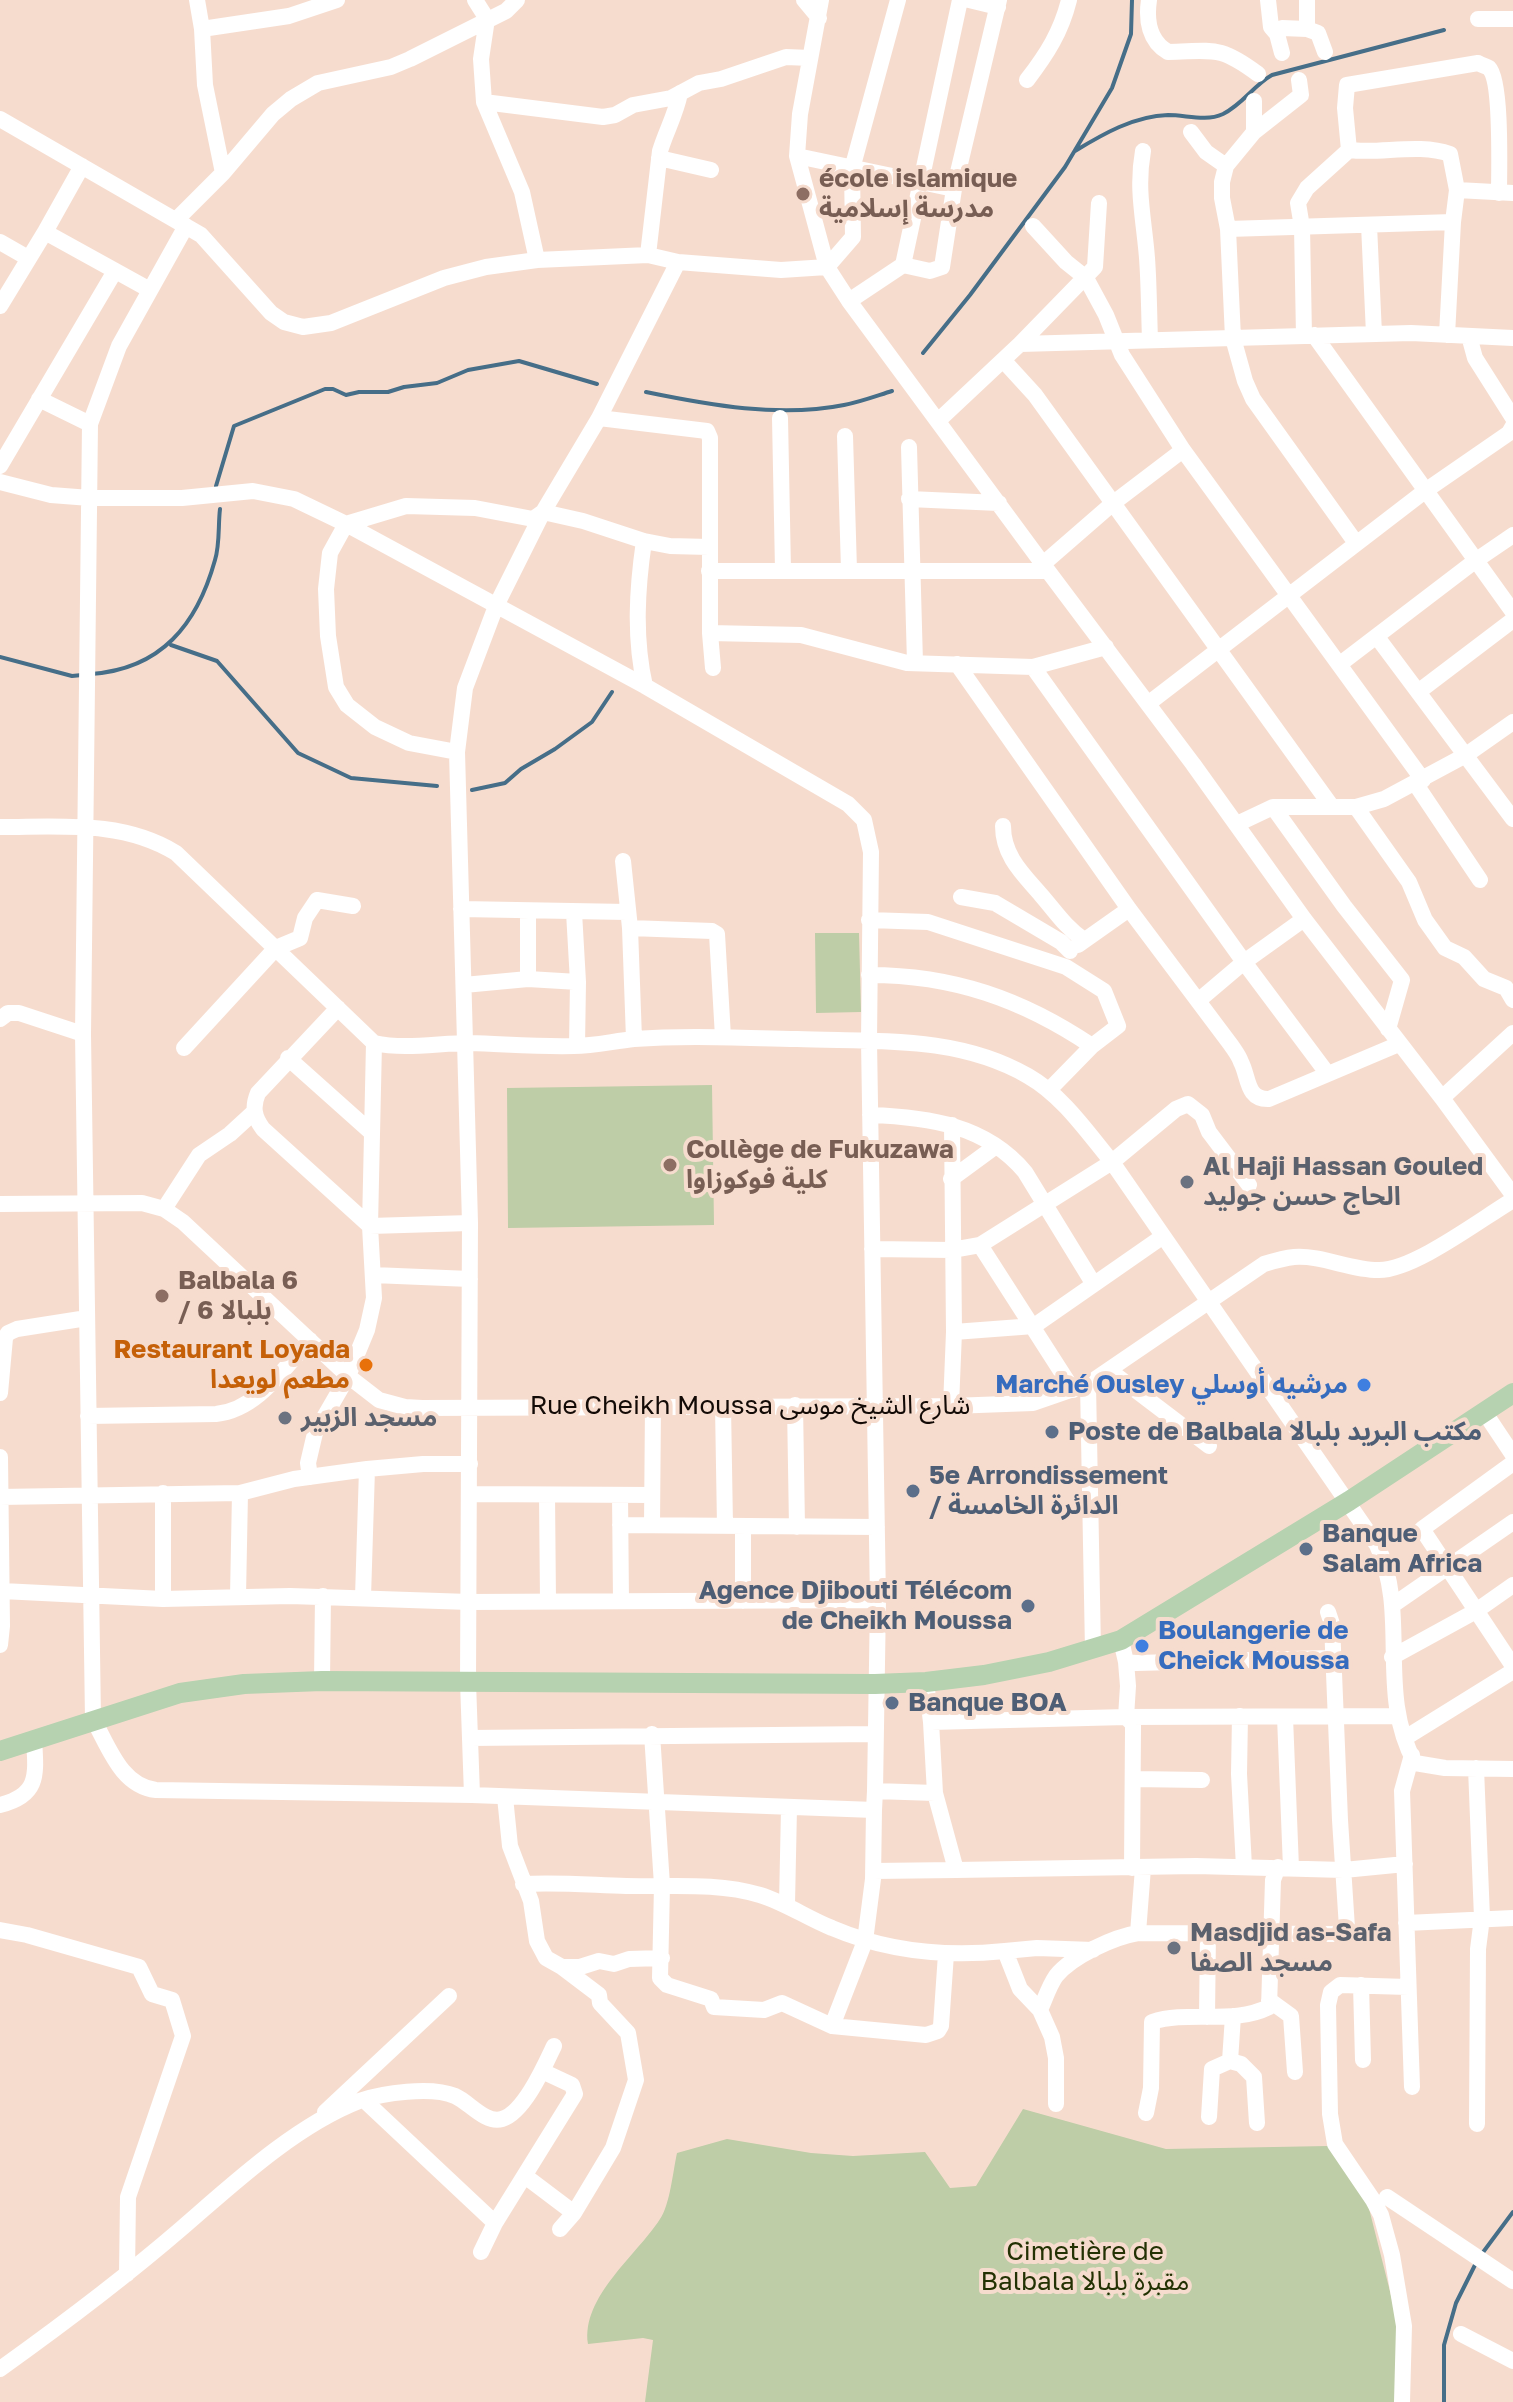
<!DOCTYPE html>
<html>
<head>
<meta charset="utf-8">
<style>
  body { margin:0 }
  canvas { display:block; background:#f6dcce }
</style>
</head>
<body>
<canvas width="1513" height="2402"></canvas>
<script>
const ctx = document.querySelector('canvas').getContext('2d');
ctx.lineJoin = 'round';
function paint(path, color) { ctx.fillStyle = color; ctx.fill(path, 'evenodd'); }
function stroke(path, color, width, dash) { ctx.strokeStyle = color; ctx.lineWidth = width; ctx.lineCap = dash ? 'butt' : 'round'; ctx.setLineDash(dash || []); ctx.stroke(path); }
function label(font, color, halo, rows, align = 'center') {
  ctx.font = font + ' "Golos Text","Noto Sans Arabic",sans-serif'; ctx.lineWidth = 8; ctx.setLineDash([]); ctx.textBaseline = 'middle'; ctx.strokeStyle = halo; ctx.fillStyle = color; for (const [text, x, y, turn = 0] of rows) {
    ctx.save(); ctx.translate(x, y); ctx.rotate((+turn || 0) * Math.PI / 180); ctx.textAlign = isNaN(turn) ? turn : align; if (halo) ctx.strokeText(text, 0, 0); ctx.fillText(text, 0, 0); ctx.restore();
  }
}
paint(new Path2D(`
  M 815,933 L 859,933 L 861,1012 L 816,1013 Z
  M 712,1085 L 714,1225 L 508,1228 L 507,1088 Z
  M 1023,2109 L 1166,2149 L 1328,2146 L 1360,2173 L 1397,2319 L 1399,2402 L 645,2402 L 653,2340 L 643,2338 L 588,2344 C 581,2297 637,2255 660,2219 C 670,2205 673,2171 677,2153 L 727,2139 L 811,2153 L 853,2156 L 925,2152 L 950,2188 L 976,2186 Z`), '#becda7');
stroke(new Path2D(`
  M 1075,151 C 1103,134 1134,116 1168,115 C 1187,115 1205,122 1223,114 C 1243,104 1254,85 1272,75 L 1444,30
  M 923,353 L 970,295 L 1065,167 L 1112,88 L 1131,34 L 1132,0
  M 646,392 C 709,405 780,418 844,405 C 860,402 876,396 892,391
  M 216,486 L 234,426 L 325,389 L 333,389 L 346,395 L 359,392 L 388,392 L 404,387 L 437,383 L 468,370 L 519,361 L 597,384
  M 171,645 L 217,661 L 298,753 L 351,778 L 437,786
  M 0,657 L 72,676 L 82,675
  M 91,674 C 161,669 197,625 215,560 C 220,544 218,525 220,509
  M 472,790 L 505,783 L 521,769 L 555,749 L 592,722 L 612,692
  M 1481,2255 L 1513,2212
  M 1444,2402 L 1444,2345 L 1456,2303 L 1476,2263`), '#466e88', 4);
stroke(new Path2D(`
  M 197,0 L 202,29 L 205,85 L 223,173
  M 475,0 L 487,19 L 481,59 L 484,102 L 522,192 L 537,260
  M 804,0 L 819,18
  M 821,0 L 800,114 L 797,156 L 827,267 L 849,301 L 1048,571 L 1193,764 L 1304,919 L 1442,1098 L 1513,1195
  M 969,0 L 998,7
  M 1149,0 C 1146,20 1149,41 1168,52 C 1214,51 1219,45 1258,74
  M 1268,0 L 1271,27 L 1277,34
  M 1307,0 L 1307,29 L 1318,33 L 1325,52
  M 1478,19 L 1513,19
  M 202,29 L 289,16 L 337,0
  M 1282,53 L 1277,34 L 1282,28 L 1307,29
  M 1027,80 C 1047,54 1061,32 1069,0
  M 1299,80 L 1301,95 L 1254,132 L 1226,166 L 1222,182 L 1222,198 L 1228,229 L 1233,338 L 1245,381 L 1253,399 L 1356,543
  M 484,102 L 603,117 L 615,115 L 633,105 L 671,98 L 699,83 L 721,79 L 786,57 L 810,58
  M 0,119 L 201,235 L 271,313 L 284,322 L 303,327 L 331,323 L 444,278 L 486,267 L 537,260 L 648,255 L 678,262 L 781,270 L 827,267 L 853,237 L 852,169 L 898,0
  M 1191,132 L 1206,152 L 1226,166
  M 1254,132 L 1254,101
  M 1349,150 C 1381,154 1419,143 1450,154 L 1457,190 L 1453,222 L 1447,335
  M 1143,151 C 1136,190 1144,219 1147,258 C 1149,285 1149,313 1150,340
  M 797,156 L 954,189
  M 659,158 L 711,170
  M 1457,190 L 1513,193
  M 176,220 L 223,173 L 273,114 L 291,99 L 318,83 L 391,67 L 410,59 L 506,11 L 517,0
  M 1369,225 L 1374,334
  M 186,226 L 119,346 L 90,424 L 83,1034 L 93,1719 C 109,1747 121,1786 156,1790 L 472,1795 L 874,1810 L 875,1791
  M 1033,226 L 1066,262 L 1086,278 L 1106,315 L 1122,355 L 1183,450 L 1423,780
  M 1228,229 L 1453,222
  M 45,232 L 150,290
  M 0,242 L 28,258
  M 648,255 L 660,151 C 666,131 676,114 680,93
  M 903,265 L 930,271 L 942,267 L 954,189 L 999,0
  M 849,301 L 903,265 L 960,0
  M 0,306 L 45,232 L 82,166
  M 1314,335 L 1513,612
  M 1304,336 L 1302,227 L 1298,203 L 1307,188 L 1349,150 L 1345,108 L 1347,85 L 1478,63 C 1481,65 1486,66 1489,68 C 1502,81 1499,173 1499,193
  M 1469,336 L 1475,358 L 1513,418
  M 1020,344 L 1095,267 L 1099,203
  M 1003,360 L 1035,395 L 1332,807
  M 39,399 L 90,424
  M 599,418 L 707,431 L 710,438 L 710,633 L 713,668
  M 780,418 L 783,570
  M 939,420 L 1020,344 L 1411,333 L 1513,338
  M 845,436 L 849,570
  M 909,447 L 915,663
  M 0,466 L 115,271
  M 0,482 L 51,495 L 90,498 L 182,498 L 253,491 L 294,499 L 346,524 L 645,686 L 848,804 L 864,820 L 871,852 L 869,1041 L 878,1600 L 875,1791 L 935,1793 L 956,1870 L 1196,1866 L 1344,1870 L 1405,1864
  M 909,499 L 999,503
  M 644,541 C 637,589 634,638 645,686
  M 1043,564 L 1112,504 L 1183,450
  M 709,571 L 1048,571
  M 710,633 L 801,635 L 907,663 L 1033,667 L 1106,647
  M 1377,637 L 1513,819
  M 957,664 L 1129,909 L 1231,1045 C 1235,1051 1239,1056 1241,1062 C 1249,1077 1246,1100 1269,1099 L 1399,1044
  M 1340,664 L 1475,561 L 1513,535
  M 1033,667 L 1244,962 L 1327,1073
  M 1418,692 L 1513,620
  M 1149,703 L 1425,491 L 1509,433 L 1513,426
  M 457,752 L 409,743 L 375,727 L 347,705 L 336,687 L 328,636 L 326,589 L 330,553 L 346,524 L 406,506 L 475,508 L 533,519 L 543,512 L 583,521 L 644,541 L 670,546 L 709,547
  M 1415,783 L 1480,880
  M 1273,807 L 1344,906 L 1402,980 L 1388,1029
  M 1356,807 L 1409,882 L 1425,920 L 1445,948 L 1464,957 L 1484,979 L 1506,988 L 1513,1000
  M 1237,824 L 1273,807 L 1356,807 L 1384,799 L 1466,755 L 1513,722
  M 1003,826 C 1003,856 1023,874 1041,895 C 1055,911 1066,928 1084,940
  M 0,827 C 60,827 123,820 176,853 L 374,1043 C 405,1050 439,1043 470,1043 C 505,1044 539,1047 574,1046 C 594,1046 614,1041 634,1039 C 688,1035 743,1038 797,1039 C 876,1042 957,1035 1028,1076 C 1063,1096 1087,1132 1112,1162 L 1377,1545 C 1410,1615 1376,1692 1415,1763 L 1445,1768 L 1513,1769
  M 623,861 L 630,928 L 634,1039
  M 961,897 L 995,903 L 1061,942 L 1070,951
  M 461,909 L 627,912
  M 528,911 L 528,979
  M 574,912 L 578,982 L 577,1046
  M 869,920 L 928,922 L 1066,967 L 1104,991 L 1118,1026 L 1092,1046
  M 630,928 L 712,931 L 717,934 L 723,1037
  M 1078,945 L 1129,909
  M 869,975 C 953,975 1022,999 1092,1046 L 1049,1090
  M 464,985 L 528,979 L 578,982
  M 1198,1001 L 1244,962 L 1304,919
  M 338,1008 L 258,1093 C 252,1107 254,1117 263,1129 L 370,1226 L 470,1223
  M 0,1019 L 8,1013 L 19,1013 L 83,1034
  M 184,1048 L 276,948 L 300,938 L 305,918 L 317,900 L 353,906
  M 288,1058 L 372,1133
  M 1442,1098 L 1513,1033
  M 870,1115 C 928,1117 986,1125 1025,1172 L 1093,1283
  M 951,1179 L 996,1146
  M 0,1204 L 142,1203 L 164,1209 L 183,1222 L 348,1376 L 379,1400 L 405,1407 L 422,1408 L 951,1406 L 1033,1403 L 1088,1384 L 1264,1264 C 1274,1261 1284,1258 1294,1257 C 1322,1255 1350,1270 1378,1270 C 1413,1271 1481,1219 1513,1200
  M 164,1209 L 199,1155 L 230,1134 L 254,1112
  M 980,1245 L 1073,1390
  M 872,1249 L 952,1250 L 980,1245 L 1112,1162 L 1176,1109 L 1188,1104 L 1202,1115 L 1209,1132 L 1249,1185
  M 373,1275 L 470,1279
  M 954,1332 L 1034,1326 L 1162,1237
  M 1109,1370 L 1209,1446
  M 1088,1384 L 1093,1650
  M 0,1393 L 5,1338 L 8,1333 L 17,1329 L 87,1318
  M 795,1405 L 797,1527
  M 723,1406 L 725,1526
  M 951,1406 L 954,1332 L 952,1125
  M 1485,1413 L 1513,1455
  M 88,1416 L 216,1414 C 257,1410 283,1369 310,1340
  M 0,1457 L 2,1626 L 0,1645
  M 1513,1463 L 1422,1529 L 1513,1666
  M 310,1477 L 308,1463 L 315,1433 L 348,1376 L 367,1330 L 374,1298 L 370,1226 L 374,1043
  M 163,1493 L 163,1599
  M 470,1494 L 651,1495
  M 547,1495 L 548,1601
  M 620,1495 L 621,1601
  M 0,1497 L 240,1493 L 294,1479 L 367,1469 L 423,1464 L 470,1464
  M 620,1525 L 877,1527
  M 652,1525 L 653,1405
  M 743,1526 L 743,1601
  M 2,1591 L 163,1599 L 290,1596 L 469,1602 L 878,1600
  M 238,1596 L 240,1493
  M 363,1597 L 367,1469
  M 1393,1605 L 1513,1522
  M 1121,1640 L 1126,1662 L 1136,1663 L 1332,1658
  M 1392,1657 L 1476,1611 L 1513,1585
  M 1126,1662 L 1128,1686 L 1126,1717 L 1133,1724 L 1133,1731 L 1132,1868
  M 322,1681 L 323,1596
  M 926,1682 L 931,1722
  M 1240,1716 L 1239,1774 L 1244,1867
  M 1285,1717 L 1291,1868
  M 652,1734 L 662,1885 L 660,1978 L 667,1985 L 711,1999 L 714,2007 L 764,2010 L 782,2003 L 832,2026 L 926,2035 L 938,2031 L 941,2026 L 946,1954
  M 470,1738 L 875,1734
  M 1405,1738 L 1513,1671
  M 1412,1755 L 1402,1791 L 1412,2087
  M 1476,1768 L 1482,1918 L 1478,1949 L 1477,2124
  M 1134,1779 L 1202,1780
  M 935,1793 L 931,1722 L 1126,1717 L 1396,1716
  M 472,1795 L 468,1682 L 470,1223 L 457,752 L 465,688 L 496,606 L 543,512 L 599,418 L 678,262
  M 505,1797 L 510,1846 L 531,1901 L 537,1941 L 546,1958 L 562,1967 L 580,1967 L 599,1961 L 614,1964 L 629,1959 L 662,1958
  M 0,1805 C 40,1795 36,1774 34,1739
  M 873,1871 L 956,1870
  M 523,1884 C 558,1882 591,1885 626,1886 C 670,1887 717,1882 760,1895 C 786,1903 807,1918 832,1928 C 886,1951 947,1957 1005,1951 L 1020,1989 L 1040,2010 L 1052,2037 L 1056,2058 L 1056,2104
  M 787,1904 L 789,1808
  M 1406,1923 L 1513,1918
  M 0,1930 L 27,1935 L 139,1967 L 152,1994 L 172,2000 L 183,2036 L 128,2197 L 127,2274
  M 1138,1933 L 1333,1934 L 1345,1931 L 1347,1928 L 1340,1820 L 1332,1624 L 1328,1612
  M 1005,1951 L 1037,1948 L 1093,1950
  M 1361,1985 L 1363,2060
  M 1269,2000 L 1291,2016 L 1295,2072
  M 1040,2010 C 1045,1999 1049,1986 1056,1976 C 1072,1956 1114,1937 1138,1933 L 1143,1868
  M 1233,2016 L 1230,2061 L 1241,2064 L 1254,2077 L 1257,2123
  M 1207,2017 L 1208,1932
  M 832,2026 L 865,1941 L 873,1879 L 874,1810
  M 364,2100 L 495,2223
  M 325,2112 L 449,1996
  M 1146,2113 L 1151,2088 L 1152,2022 C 1189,2010 1233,2025 1269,2007 L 1273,1880 L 1278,1867
  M 1209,2117 L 1212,2069 L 1230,2061
  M 525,2176 L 574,2213
  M 1387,2197 L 1513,2281
  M 560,2229 L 574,2213 L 613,2148 L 636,2080 L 628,2033 L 600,2003 L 599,1995 L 562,1967
  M 481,2252 L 495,2223 L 575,2094 L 572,2085 L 542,2071
  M 1461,2334 L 1513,2361
  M 0,2369 C 63,2324 124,2278 182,2228 C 234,2183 295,2126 359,2101 C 383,2093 431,2086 455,2096 C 469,2102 485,2124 502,2119 C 524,2113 545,2065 554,2046
  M 1402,2402 L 1404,2326 L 1392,2255 L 1381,2215 L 1373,2200 L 1335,2144 L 1330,2114 L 1328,2005 L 1331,1992 L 1340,1985 L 1408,1987`), '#fff', 16);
stroke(new Path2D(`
  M 0,1751 L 180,1693 L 244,1684 L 322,1681 L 875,1684 L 926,1682 L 984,1675 L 1049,1662 L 1121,1640 L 1349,1501 L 1513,1393`), '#b6d2b0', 20);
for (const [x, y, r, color] of [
  [803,194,8,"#8d6e63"],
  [670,1165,8,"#8d6e63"],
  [1187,1182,8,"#6b7280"],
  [162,1296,8,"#8d6e63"],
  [366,1365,8,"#e8710a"],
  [1364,1385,8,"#3f7fe0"],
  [285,1418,8,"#6b7280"],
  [1052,1432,8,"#5c6f8a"],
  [913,1491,8,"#5c6f8a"],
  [1306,1549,8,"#5c6f8a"],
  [1028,1606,8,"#5c6f8a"],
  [1142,1646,8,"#3f7fe0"],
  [892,1703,8,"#5c6f8a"],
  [1174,1948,8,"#6b7280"]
]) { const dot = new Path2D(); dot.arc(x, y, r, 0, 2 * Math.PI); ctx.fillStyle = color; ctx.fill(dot); stroke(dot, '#f6dcce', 3); }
label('bold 26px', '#785e54', '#f6dcce', [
  ["école islamique",819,179],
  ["مدرسة إسلامية",819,209],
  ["Collège de Fukuzawa",686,1150],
  ["كلية فوكوزاوا",686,1180],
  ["Balbala 6",178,1281],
  ["/ بلبالا 6",178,1311]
], 'left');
label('bold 26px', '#5b616d', '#f6dcce', [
  ["Al Haji Hassan Gouled",1203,1167],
  ["الحاج حسن جوليد",1203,1197],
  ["مسجد الزبير",301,1418],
  ["Masdjid as-Safa",1190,1933],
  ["مسجد الصفا",1190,1963]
], 'left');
label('bold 26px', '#c56008', '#f6dcce', [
  ["Restaurant Loyada",350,1350],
  ["مطعم لويعدا",350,1380]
], 'right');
label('bold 26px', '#366cbe', '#f6dcce', [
  ["Marché Ousley مرشيه أوسلي",1348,1385],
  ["Boulangerie de",1158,1631,"left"],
  ["Cheick Moussa",1158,1661,"left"]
], 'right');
label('26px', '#120a06', '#f6dcce', [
  ["Rue Cheikh Moussa شارع الشيخ موسى",750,1406]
]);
label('bold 26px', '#4e5e75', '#f6dcce', [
  ["Poste de Balbala مكتب البريد بلبالا",1068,1432],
  ["5e Arrondissement",929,1476],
  ["/ الدائرة الخامسة",929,1506],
  ["Banque",1322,1534],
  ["Salam Africa",1322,1564],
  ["Agence Djibouti Télécom",1012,1591,"right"],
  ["de Cheikh Moussa",1012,1621,"right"],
  ["Banque BOA",908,1703]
], 'left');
label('26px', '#233103', '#f6dcce', [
  ["Cimetière de",1085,2252],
  ["Balbala مقبرة بلبالا",1085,2282]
]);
</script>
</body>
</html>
